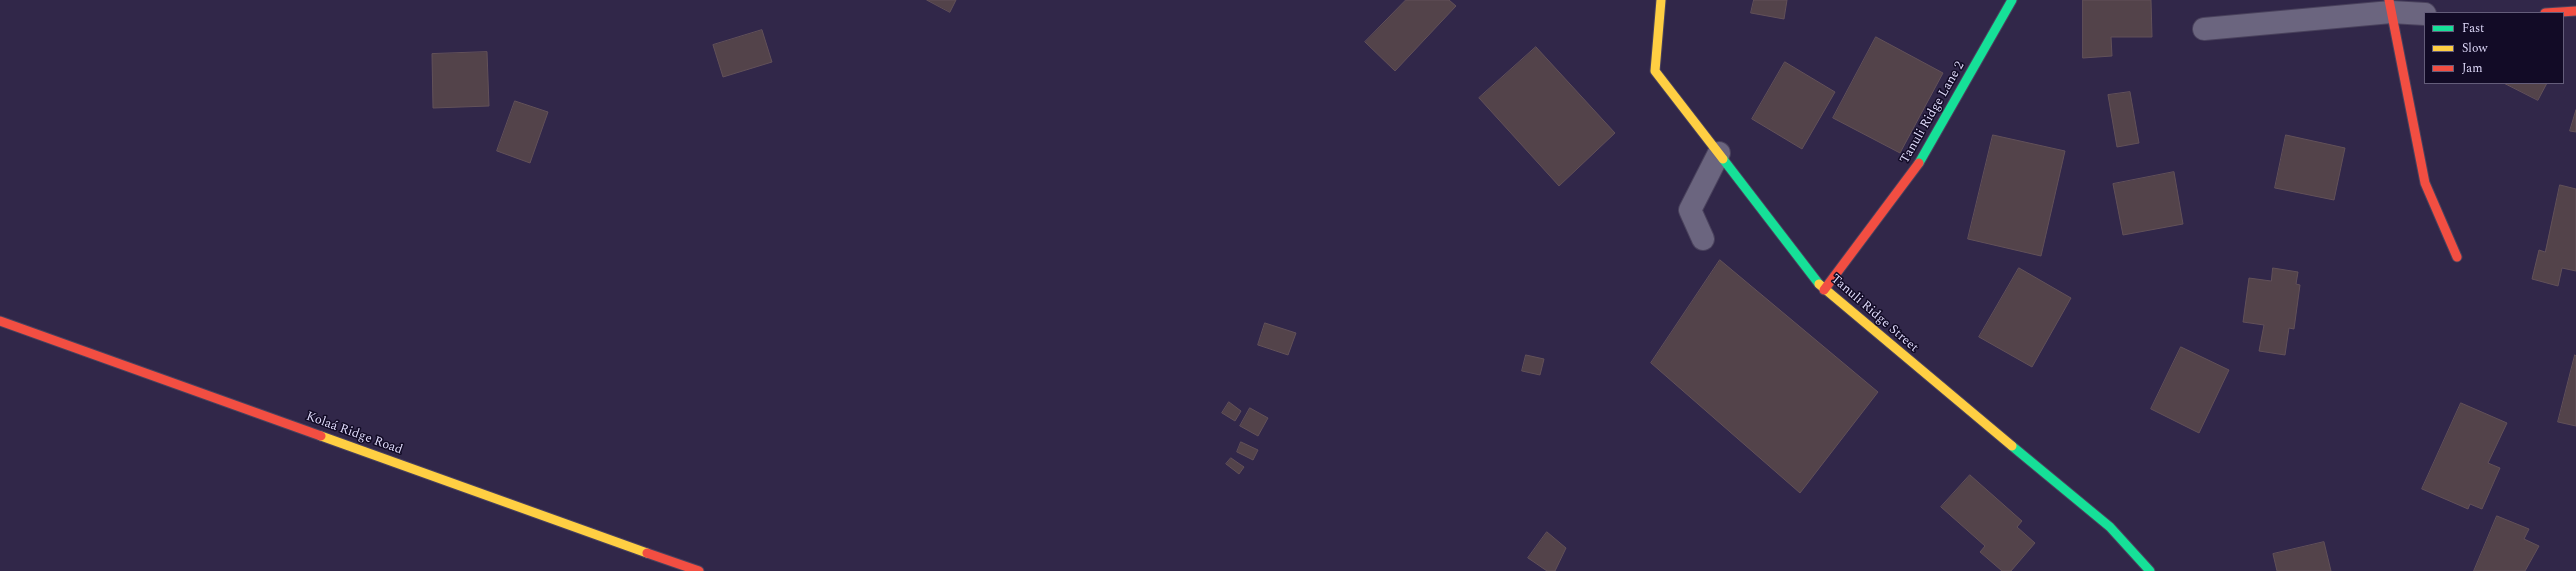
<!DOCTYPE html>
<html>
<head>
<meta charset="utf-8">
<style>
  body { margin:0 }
  #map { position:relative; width:2576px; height:571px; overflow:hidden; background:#312749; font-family:Spectral,serif }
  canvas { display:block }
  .legend { position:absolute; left:2424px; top:12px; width:140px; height:72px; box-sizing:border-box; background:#120b26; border:1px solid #645d7a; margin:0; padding:5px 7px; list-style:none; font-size:12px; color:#ded9f9 }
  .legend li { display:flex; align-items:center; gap:8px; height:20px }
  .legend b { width:20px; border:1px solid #645d7a }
</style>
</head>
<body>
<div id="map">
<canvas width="2576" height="571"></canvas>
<ul class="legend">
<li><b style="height:5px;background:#16e098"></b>Fast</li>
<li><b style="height:5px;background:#ffcf43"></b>Slow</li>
<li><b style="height:5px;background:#f24e42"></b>Jam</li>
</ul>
</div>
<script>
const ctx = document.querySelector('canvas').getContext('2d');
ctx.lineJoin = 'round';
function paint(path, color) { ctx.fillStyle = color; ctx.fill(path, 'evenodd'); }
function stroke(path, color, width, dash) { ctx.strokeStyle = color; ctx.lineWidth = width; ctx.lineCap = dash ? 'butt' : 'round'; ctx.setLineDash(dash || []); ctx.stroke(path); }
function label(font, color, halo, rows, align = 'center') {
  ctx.font = font + ' Spectral,serif'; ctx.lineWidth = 3; ctx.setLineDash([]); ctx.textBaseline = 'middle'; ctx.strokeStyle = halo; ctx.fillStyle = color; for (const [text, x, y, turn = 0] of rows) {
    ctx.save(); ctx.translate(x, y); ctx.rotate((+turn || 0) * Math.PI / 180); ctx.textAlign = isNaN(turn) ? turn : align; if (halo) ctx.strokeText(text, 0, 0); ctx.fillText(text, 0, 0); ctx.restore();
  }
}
const building = new Path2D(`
  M 927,0 L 956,0 L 950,12 Z
  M 1406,0 L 1449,0 L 1456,6 L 1395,71 L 1365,42 Z
  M 1754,0 L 1787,0 L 1784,19 L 1751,13 Z
  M 2083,0 L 2151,0 L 2152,37 L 2111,37 L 2112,56 L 2083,58 Z
  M 762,30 L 772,62 L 723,77 L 713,45 Z
  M 1876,37 L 1943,73 L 1900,153 L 1833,118 Z
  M 1536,47 L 1615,133 L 1559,186 L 1479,98 Z
  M 487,52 L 489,106 L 433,108 L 432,54 Z
  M 1785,62 L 1835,92 L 1802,149 L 1752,119 Z
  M 2504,83 L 2547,83 L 2538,100 Z
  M 2130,92 L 2139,143 L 2117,147 L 2108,95 Z
  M 515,101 L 548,112 L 530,163 L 497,151 Z
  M 2576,110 L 2576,132 L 2570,131 Z
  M 1993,135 L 2065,151 L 2041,256 L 1968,239 Z
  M 2286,135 L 2345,148 L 2334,200 L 2275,188 Z
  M 2174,172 L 2183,224 L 2123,235 L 2113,184 Z
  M 2560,185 L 2576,189 L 2576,271 L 2562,268 L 2558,286 L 2532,279 L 2539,250 L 2545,252 Z
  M 1720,260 L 1878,392 L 1800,493 L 1651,363 Z
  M 2019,268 L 2071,298 L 2032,367 L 1979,337 Z
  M 2273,268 L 2298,272 L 2296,284 L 2300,285 L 2294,329 L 2289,328 L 2285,355 L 2259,351 L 2264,325 L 2243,322 L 2249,278 L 2271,281 Z
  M 1265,323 L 1296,333 L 1288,355 L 1258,345 Z
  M 2181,347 L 2229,370 L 2199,433 L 2151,409 Z
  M 1526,355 L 1544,359 L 1540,375 L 1522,371 Z
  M 2575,355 L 2576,356 L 2576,426 L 2558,422 Z
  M 1229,402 L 1241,411 L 1235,421 L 1222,413 Z
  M 2461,403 L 2507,423 L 2488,463 L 2500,468 L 2482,509 L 2470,504 L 2468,509 L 2422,489 Z
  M 1250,408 L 1268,418 L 1258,436 L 1240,426 Z
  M 1241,442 L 1258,450 L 1253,460 L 1237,452 Z
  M 1231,458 L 1244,467 L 1239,474 L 1226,464 Z
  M 1970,475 L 2022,521 L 2017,527 L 2035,543 L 2011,571 L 2002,571 L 1980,552 L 1985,546 L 1941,507 Z
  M 2497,516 L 2529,529 L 2524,539 L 2539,546 L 2525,571 L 2474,571 Z
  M 1547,532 L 1566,548 L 1555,571 L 1547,571 L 1528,558 Z
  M 2324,542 L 2331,571 L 2277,571 L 2273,554 Z`);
paint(building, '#53434a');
stroke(building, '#625159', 1);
const street = new Path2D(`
  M 2204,29 L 2391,12 L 2425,14
  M 1703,239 L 1690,210 L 1719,153`);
const fast = new Path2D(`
  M 1723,159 L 1819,284
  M 1919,163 L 2012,0
  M 2012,446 L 2110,527 L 2150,571`);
const slow = new Path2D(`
  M 1661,0 L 1655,71 L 1723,159
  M 1819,284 L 2012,446
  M 321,436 L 647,553`);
const jam = new Path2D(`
  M 2389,0 L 2425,183 L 2457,257
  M 2545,13 L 2576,11
  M 1824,290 L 1919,163
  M 0,321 L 321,436
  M 647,553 L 699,571`);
stroke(street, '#4a425d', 24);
stroke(fast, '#4a425d', 11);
stroke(slow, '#4a425d', 11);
stroke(jam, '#4a425d', 11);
stroke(street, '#6b657f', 22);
stroke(fast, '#16e098', 9);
stroke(slow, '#ffcf43', 9);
stroke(jam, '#f24e42', 9);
label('13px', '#ded9f9', '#120b26', [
  ["Tanuli Ridge Lane 2",1933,113,-60],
  ["Tanuli Ridge Street",1874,314,41],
  ["Kolaá Ridge Road",354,434,20]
]);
</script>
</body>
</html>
